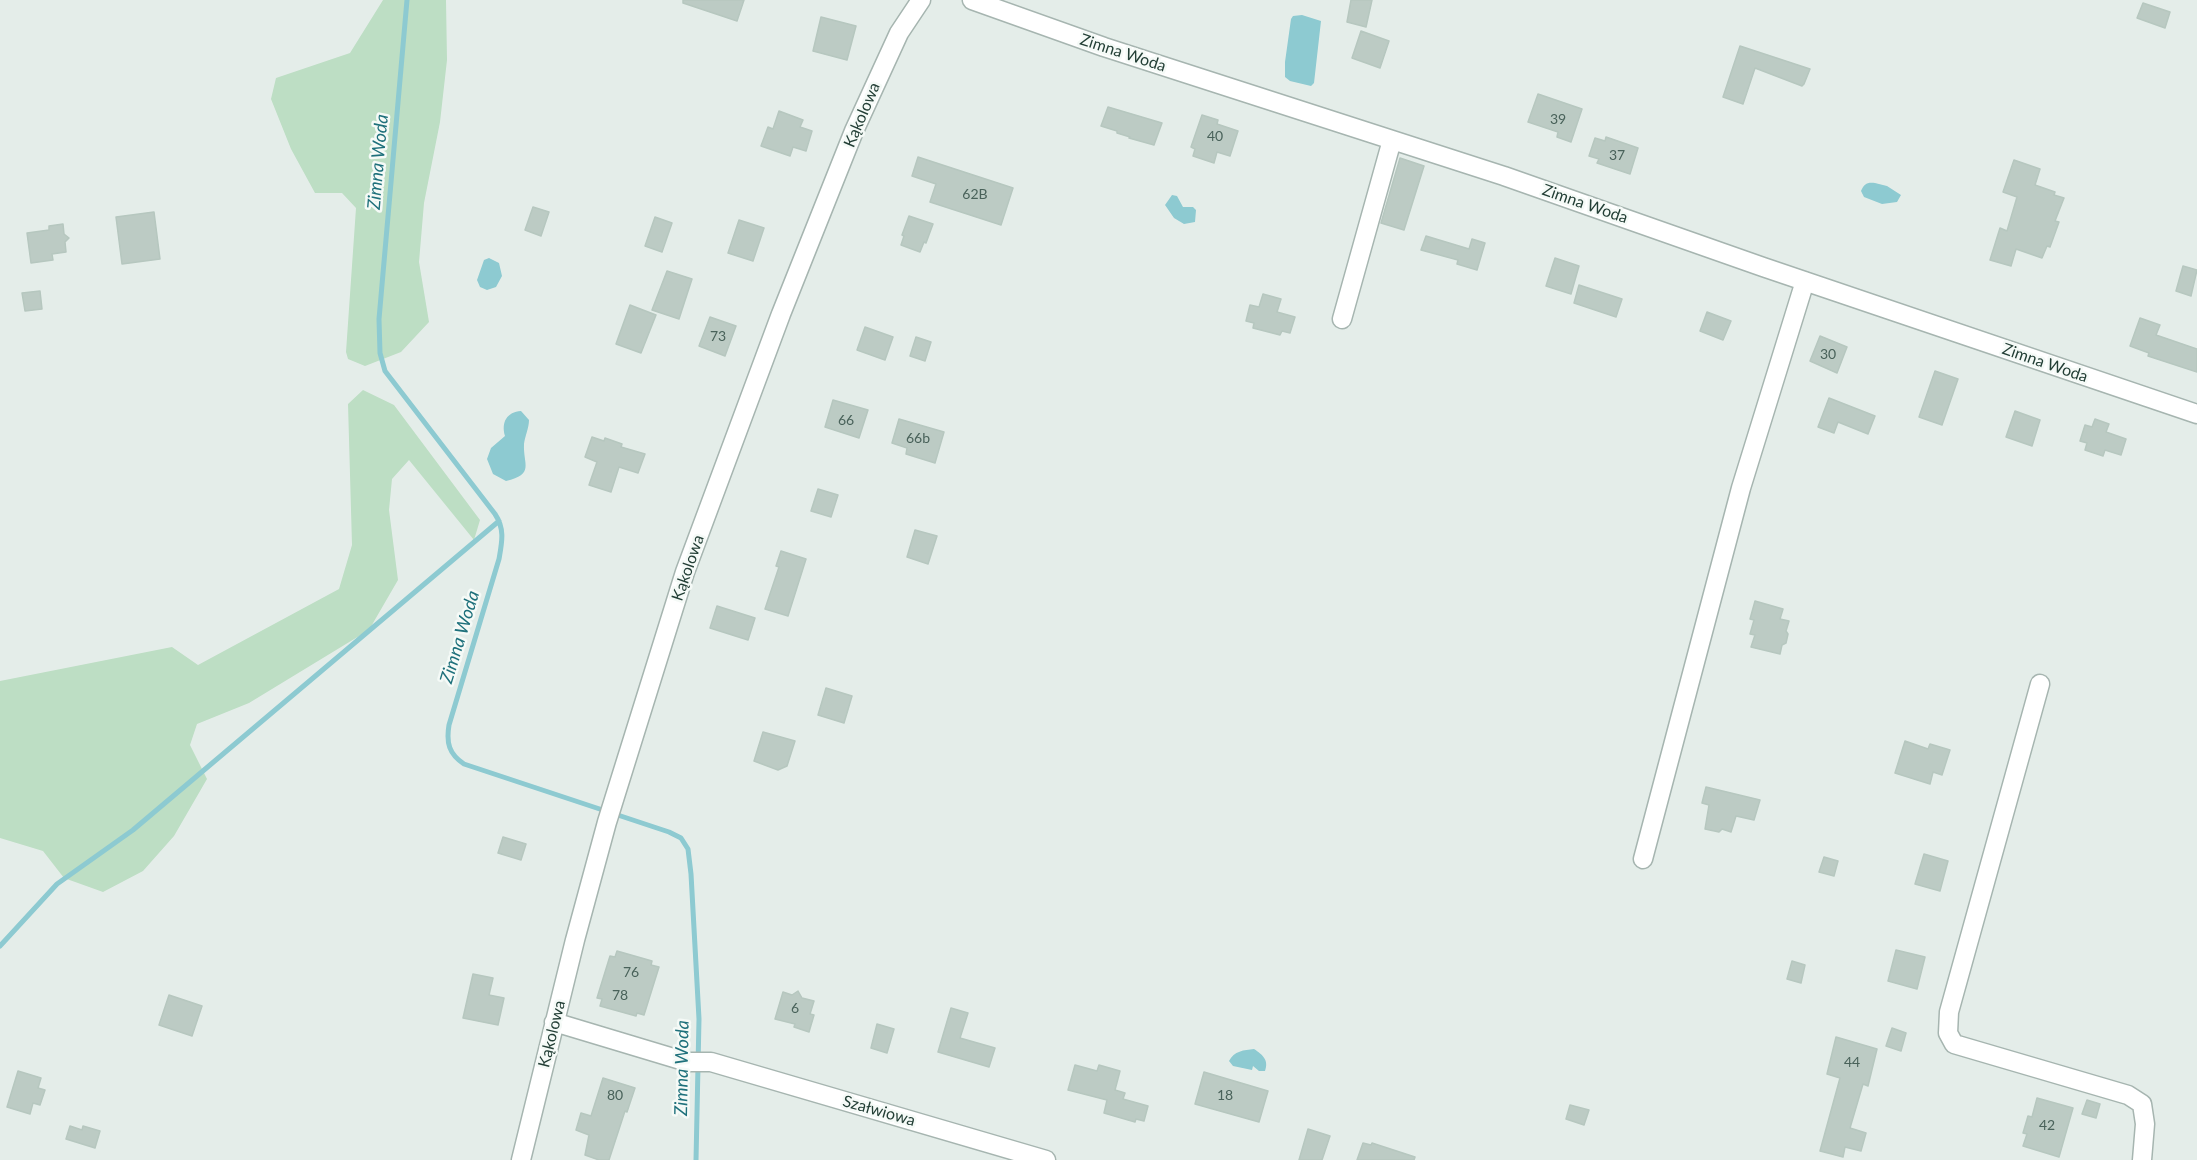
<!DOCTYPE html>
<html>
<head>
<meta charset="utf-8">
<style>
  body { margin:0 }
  canvas { display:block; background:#e4ede9 }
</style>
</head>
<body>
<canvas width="2197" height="1160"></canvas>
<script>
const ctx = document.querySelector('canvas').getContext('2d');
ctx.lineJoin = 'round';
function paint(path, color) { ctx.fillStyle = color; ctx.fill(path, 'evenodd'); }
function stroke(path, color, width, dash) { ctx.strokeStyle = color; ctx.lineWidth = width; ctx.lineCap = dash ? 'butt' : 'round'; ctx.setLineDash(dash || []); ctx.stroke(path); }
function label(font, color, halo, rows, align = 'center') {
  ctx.font = font + ' Lato,sans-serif'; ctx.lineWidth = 5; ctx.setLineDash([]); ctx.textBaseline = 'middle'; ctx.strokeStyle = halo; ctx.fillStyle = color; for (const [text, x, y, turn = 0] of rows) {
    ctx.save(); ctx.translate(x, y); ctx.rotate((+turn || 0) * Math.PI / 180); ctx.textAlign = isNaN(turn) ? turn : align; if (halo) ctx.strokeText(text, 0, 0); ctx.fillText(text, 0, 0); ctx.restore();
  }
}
paint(new Path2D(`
  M 383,0 L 446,0 L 447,60 L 440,122 L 424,203 L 419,262 L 429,322 L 401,352 L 365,366 L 348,359 L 346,352 L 356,208 L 342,193 L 315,193 L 291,149 L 271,99 L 276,78 L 350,53 Z
  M 363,390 L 394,405 L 480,520 L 474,540 L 409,460 L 392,479 L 389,510 L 398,580 L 369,630 L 249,703 L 197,724 L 190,745 L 207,779 L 174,836 L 143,871 L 103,892 L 64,878 L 43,851 L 0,838 L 0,681 L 172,647 L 198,665 L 339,589 L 352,545 L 348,404 Z`), '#bddec4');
paint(new Path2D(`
  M 1302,15 L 1321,21 L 1314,83 L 1311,86 L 1290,81 L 1285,77 L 1285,62 L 1291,19 L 1293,16 Z
  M 1875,183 L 1887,186 L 1901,195 L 1897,202 L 1882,204 L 1864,197 L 1861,191 C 1864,184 1867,182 1875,183 Z
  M 1172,195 L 1177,196 L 1183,207 L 1193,207 L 1196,210 L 1195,222 L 1184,224 L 1174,218 L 1165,205 Z
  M 489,258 L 499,263 L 502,276 L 496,287 L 487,290 L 480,287 L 477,280 L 484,260 Z
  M 521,411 L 529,420 C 529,428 525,436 524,444 C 523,465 535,474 506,481 L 493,474 L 487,459 L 491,448 L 505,436 C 501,422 507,412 521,411 Z
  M 1254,1049 C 1263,1055 1269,1060 1265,1071 L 1259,1071 L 1253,1066 L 1252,1070 L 1233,1066 L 1229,1061 C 1234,1051 1244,1050 1254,1049 Z`), '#8dcad1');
stroke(new Path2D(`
  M 407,0 L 379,319 L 380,353 L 385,371 L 495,514 C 505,529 502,542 499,559 L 449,725 C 446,743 449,754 464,764 L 669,832 L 681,838 L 688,849 L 691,874 L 699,1019 L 696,1160
  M 0,946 L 57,884 L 133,830 L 499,521`), '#8dcad1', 5);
const building = new Path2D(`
  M 683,0 L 744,0 L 737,21 L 683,3 Z
  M 1351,0 L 1372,0 L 1366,27 L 1347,22 Z
  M 2143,3 L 2170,12 L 2165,28 L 2137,18 Z
  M 821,17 L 856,26 L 847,60 L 813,51 Z
  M 1361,31 L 1389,41 L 1380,68 L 1352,58 Z
  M 1740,46 L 1810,69 L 1804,84 L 1802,86 L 1755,68 L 1743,104 L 1723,97 Z
  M 1538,94 L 1582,109 L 1571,142 L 1557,137 L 1558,132 L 1528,122 Z
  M 1108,107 L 1162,123 L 1154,145 L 1129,138 L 1130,137 L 1117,133 L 1117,131 L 1101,126 Z
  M 779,111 L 803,120 L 800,127 L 812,131 L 806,151 L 793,147 L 790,156 L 761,146 L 768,127 L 773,129 Z
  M 1202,115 L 1218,120 L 1217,124 L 1238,131 L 1230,156 L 1217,152 L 1214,163 L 1193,156 L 1195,149 L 1191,147 Z
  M 1606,137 L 1638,148 L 1630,174 L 1597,163 L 1599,159 L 1589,156 L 1595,138 L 1605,141 Z
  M 918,157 L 1013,188 L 1001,225 L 930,202 L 936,184 L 912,176 Z
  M 1400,158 L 1424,166 L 1404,230 L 1381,223 Z
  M 2014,160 L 2040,169 L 2035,185 L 2055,192 L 2054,195 L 2064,198 L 2055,221 L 2059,222 L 2050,247 L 2047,246 L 2042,258 L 2016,249 L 2011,266 L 1990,260 L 2000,228 L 2007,231 L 2017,197 L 2003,192 Z
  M 533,207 L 549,212 L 541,236 L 525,230 Z
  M 154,212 L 160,259 L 122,264 L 116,217 Z
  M 909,216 L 933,224 L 926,243 L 924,242 L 920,252 L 901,245 L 904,236 L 902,235 Z
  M 655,217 L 672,223 L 662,252 L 645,246 Z
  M 739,220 L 764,228 L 753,261 L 728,253 Z
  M 63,224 L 64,234 L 69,238 L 65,242 L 66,252 L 52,254 L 53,260 L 31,263 L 27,233 L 49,230 L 49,226 Z
  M 1426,236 L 1469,249 L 1472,239 L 1485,243 L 1477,270 L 1457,264 L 1458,260 L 1421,250 Z
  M 1555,258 L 1579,266 L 1571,294 L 1546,286 Z
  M 2183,266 L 2197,270 L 2191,296 L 2176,291 Z
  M 667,271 L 692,279 L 679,319 L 652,310 Z
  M 1579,285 L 1622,299 L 1616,317 L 1574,303 Z
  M 40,291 L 42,309 L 25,311 L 22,293 Z
  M 1263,294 L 1281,299 L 1277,312 L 1295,317 L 1290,333 L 1282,331 L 1280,335 L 1253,328 L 1254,323 L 1246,321 L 1250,305 L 1259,307 Z
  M 630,305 L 656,315 L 641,353 L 616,344 Z
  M 1707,312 L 1731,321 L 1723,340 L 1700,331 Z
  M 710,317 L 736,326 L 725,356 L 699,346 Z
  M 2140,318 L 2160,325 L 2156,335 L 2197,349 L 2197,372 L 2148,356 L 2149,353 L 2130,346 Z
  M 865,327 L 893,337 L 885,360 L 857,350 Z
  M 1820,336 L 1847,347 L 1837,373 L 1810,361 Z
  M 916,337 L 931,342 L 925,361 L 910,356 Z
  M 1935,371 L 1958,379 L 1942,425 L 1919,417 Z
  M 1829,398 L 1875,416 L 1868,434 L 1838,422 L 1834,433 L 1818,427 Z
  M 833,400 L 868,410 L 859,438 L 825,427 Z
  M 2015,411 L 2040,420 L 2032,446 L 2006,437 Z
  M 899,419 L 944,432 L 935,463 L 906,454 L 907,448 L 892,443 Z
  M 2095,419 L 2109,424 L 2106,432 L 2126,439 L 2121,455 L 2105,450 L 2103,456 L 2085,450 L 2087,443 L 2080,441 L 2085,425 L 2092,427 Z
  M 592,437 L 604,441 L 605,438 L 622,444 L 621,447 L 645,454 L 638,473 L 619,467 L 611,492 L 589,485 L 597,462 L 585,457 Z
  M 818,489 L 838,495 L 831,517 L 811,511 Z
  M 915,530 L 937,536 L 928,564 L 907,557 Z
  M 781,551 L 806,559 L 788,616 L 765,609 L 779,567 L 776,566 Z
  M 1755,601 L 1783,609 L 1780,619 L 1789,621 L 1786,631 L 1788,634 L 1786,643 L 1782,645 L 1780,654 L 1751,647 L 1755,635 L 1750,634 L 1754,620 L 1750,619 Z
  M 717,606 L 755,618 L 748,640 L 710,628 Z
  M 826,688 L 852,696 L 844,723 L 818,715 Z
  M 763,732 L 795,741 L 787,766 L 778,770 L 754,761 Z
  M 1905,741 L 1928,749 L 1930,744 L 1950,750 L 1942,775 L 1933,772 L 1930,784 L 1895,773 Z
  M 1706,787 L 1760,800 L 1754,820 L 1736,816 L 1731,832 L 1722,829 L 1719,832 L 1705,829 L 1709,805 L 1702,803 Z
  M 503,837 L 526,844 L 521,860 L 498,853 Z
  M 1924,854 L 1948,861 L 1940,891 L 1915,884 Z
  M 1824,857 L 1838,861 L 1834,876 L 1819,872 Z
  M 1896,950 L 1925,957 L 1917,989 L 1888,981 Z
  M 617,951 L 652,961 L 651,965 L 659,967 L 644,1015 L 637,1013 L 636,1016 L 600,1006 L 602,999 L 597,998 L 610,956 L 615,957 Z
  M 1792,961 L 1805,965 L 1801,983 L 1787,979 Z
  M 473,974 L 493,978 L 489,995 L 504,998 L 498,1025 L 463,1018 Z
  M 798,991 L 802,998 L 814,1001 L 810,1014 L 814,1015 L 809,1032 L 794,1027 L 795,1024 L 775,1019 L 783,992 L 792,995 Z
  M 169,995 L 202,1006 L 192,1036 L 159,1025 Z
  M 951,1008 L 968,1013 L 960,1038 L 995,1048 L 989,1067 L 938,1052 Z
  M 877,1024 L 894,1029 L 887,1053 L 871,1048 Z
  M 1892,1028 L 1906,1033 L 1901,1051 L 1886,1046 Z
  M 1836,1037 L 1877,1049 L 1868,1086 L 1863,1084 L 1850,1128 L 1866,1133 L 1861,1151 L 1845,1147 L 1843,1157 L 1820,1151 L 1840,1078 L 1827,1074 Z
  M 1075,1065 L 1097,1071 L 1099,1065 L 1120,1071 L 1115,1090 L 1125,1093 L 1123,1099 L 1148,1106 L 1144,1121 L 1136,1119 L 1135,1122 L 1104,1113 L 1107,1100 L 1068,1090 Z
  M 18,1071 L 41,1078 L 38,1088 L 45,1090 L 40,1105 L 33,1103 L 30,1114 L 7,1107 Z
  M 1204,1072 L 1268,1091 L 1259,1122 L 1195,1104 Z
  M 603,1078 L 635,1088 L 627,1112 L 625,1111 L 609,1160 L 599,1160 L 585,1155 L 589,1135 L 576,1130 L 581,1113 L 591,1116 Z
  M 2037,1098 L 2073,1108 L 2059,1157 L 2023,1146 L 2027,1134 L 2023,1133 L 2028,1116 L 2032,1117 Z
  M 2087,1100 L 2100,1104 L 2096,1118 L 2082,1114 Z
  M 1570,1105 L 1589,1110 L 1584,1125 L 1566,1119 Z
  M 70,1126 L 82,1130 L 83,1126 L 100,1131 L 95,1148 L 66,1139 Z
  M 1308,1129 L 1330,1136 L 1322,1160 L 1299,1160 Z
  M 1363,1143 L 1371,1145 L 1372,1143 L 1415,1157 L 1414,1160 L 1357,1160 Z`);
paint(building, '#bccbc4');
stroke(building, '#b6c7bf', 1.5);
const street = new Path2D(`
  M 972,0 L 1104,47 L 1504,176 L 1763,267 L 2197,414
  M 1342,319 L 1392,140
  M 2040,684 L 1949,1012 L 1948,1033 L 1954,1044 L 2128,1095 L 2142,1104 L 2145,1124 L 2142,1160
  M 1643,859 L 1741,488 L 1805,281
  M 554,1022 L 687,1062 L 711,1062 L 1046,1160
  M 521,1160 L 575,940 L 607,822 L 685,572 L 781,314 L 854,131 L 899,33 L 921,0`);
stroke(street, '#a6b5b0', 21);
stroke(street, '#fff', 18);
label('14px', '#49625a', null, [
  ["39",1558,119],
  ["40",1215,136],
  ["37",1617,155],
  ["62B",975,194],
  ["73",718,336],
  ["30",1828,354],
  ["66",846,420],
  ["66b",918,438],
  ["76",631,972],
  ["78",620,995],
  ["6",795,1008],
  ["44",1852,1062],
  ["80",615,1095],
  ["18",1225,1095],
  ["42",2047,1125]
]);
label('16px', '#233f36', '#f5faf7', [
  ["Zimna Woda",1123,53,18],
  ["Kąkolowa",862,115,-67],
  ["Zimna Woda",1585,204,19],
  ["Zimna Woda",2045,363,19],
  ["Kąkolowa",688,568,-71],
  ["Kąkolowa",552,1034,-76],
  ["Szałwiowa",879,1111,16]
]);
label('italic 18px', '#1e707b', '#f5faf7', [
  ["Zimna Woda",378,162,-85],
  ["Zimna Woda",460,637,-73],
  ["Zimna Woda",682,1068,-89]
]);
</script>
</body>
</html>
